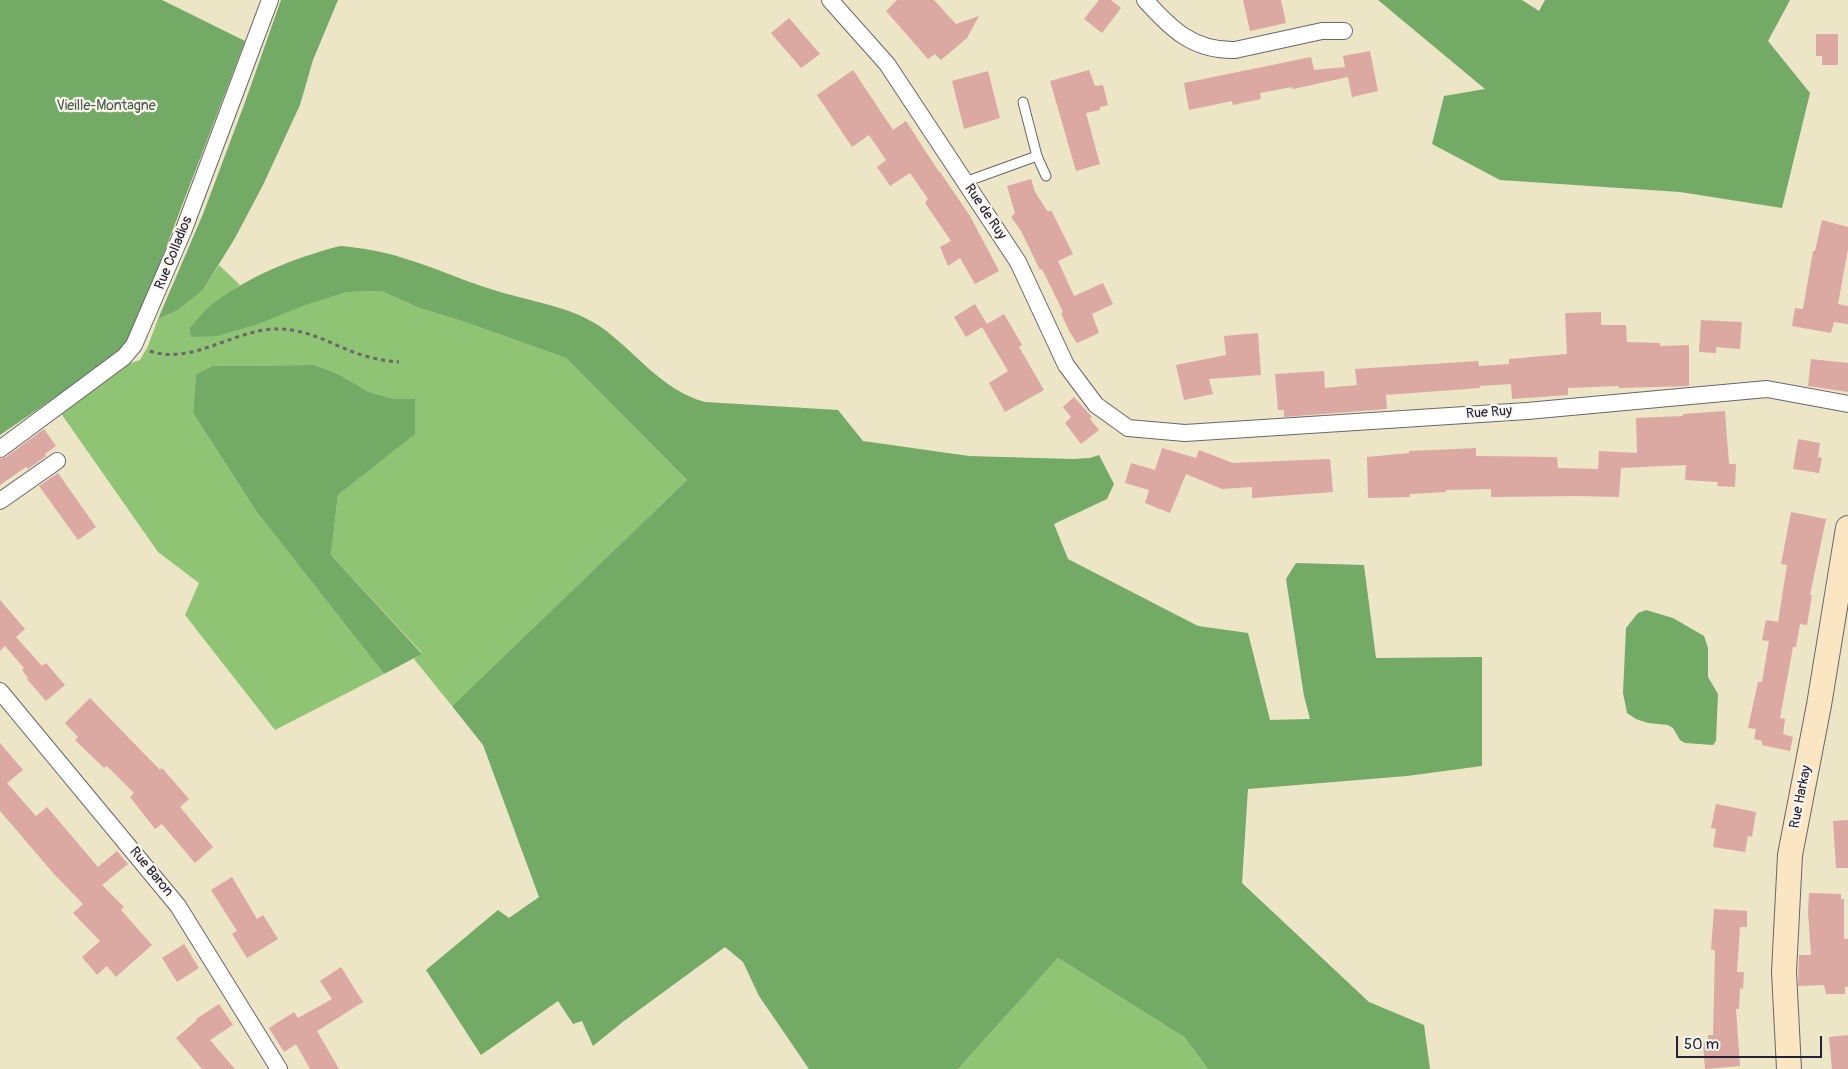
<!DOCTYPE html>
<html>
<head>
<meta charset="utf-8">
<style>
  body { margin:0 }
  #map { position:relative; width:1848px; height:1069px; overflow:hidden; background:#ece5c6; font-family:Pangolin,sans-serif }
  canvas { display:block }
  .scale { position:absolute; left:1676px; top:1036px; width:146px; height:22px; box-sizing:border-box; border:2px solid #22223b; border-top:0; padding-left:6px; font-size:15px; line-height:18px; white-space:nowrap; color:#22223b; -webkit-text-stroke:4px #fbf7ec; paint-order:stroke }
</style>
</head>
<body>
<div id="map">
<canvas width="1848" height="1069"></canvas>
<div class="scale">50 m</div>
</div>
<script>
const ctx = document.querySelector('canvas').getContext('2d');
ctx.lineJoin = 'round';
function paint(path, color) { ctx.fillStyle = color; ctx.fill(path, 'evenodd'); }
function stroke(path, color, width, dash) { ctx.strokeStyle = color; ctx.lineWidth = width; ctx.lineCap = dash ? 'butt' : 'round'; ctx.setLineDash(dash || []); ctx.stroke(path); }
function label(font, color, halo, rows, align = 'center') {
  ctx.font = font + ' Pangolin,sans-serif'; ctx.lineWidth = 4.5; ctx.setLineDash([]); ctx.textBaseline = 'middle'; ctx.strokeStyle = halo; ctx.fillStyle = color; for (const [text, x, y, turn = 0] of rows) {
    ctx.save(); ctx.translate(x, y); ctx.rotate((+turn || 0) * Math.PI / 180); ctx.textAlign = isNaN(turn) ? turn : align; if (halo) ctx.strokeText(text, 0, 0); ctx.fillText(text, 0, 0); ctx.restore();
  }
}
paint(new Path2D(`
  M 219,265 L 240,285 L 209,307 L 189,328 L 191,337 L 347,292 L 381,291 L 419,308 L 462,321 L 566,358 L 687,480 L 452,706 L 414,659 L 422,653 L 331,555 L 338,495 L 414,434 L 415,399 L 395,399 L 369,392 L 338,374 L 315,365 L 212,366 L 196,374 L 193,413 L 256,511 L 384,674 L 275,730 L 185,615 L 199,583 L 158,552 L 60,412 L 128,364 L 140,360 L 148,346 L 158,319 L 178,310 L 203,290 Z
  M 1058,958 L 1184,1037 L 1208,1069 L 958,1069 Z`), '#8fc475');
paint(new Path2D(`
  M 0,0 L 162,0 L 245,41 L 134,331 L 120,351 L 104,364 L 0,435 Z
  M 281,0 L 338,0 L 313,60 L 300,105 L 263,185 L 235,238 L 203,290 L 178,310 L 158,319 L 203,214 L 244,105 Z
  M 1378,0 L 1522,0 L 1539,11 L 1545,0 L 1790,0 L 1768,41 L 1810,93 L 1782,208 L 1680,192 L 1500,180 L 1432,144 L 1444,96 L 1485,89 Z
  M 340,246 C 362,248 382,251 403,258 C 435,267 465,282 497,291 C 532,302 570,306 601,327 C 636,352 661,390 705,402 L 838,410 L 863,441 L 969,456 L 1073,459 L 1090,458 L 1099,455 L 1114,484 L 1107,499 L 1054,524 L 1068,559 L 1198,626 L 1248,633 L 1270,720 L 1310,719 L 1304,696 L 1286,579 L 1296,563 L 1364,565 L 1376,658 L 1482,657 L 1482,766 L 1407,776 L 1248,789 L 1242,883 L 1369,1002 L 1424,1025 L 1430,1069 L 1208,1069 L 1184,1037 L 1058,958 L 958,1069 L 809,1069 L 759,996 L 743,962 L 725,947 L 624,1021 L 593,1046 L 582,1021 L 573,1024 L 558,1001 L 481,1055 L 426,970 L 498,910 L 509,918 L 539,897 L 483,745 L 452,706 L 687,480 L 566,358 L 462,321 L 419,308 L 381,291 L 347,292 L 305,305 L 258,324 L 217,336 L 191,337 L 189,328 C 196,321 203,312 210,306 C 248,276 294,258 340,246 Z
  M 315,365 L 338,374 L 369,392 L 395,399 L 415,399 L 415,434 L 338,495 L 331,555 L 422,654 L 384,674 L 256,511 L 193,413 L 196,374 L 212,366 Z
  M 1646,610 L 1673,618 L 1704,636 L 1708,648 L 1708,677 L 1718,694 L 1716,741 L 1713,745 L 1685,743 L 1680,740 L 1673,728 L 1668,725 L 1648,723 L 1636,719 L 1627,713 L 1623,693 L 1626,628 L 1638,613 Z`), '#73aa66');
paint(new Path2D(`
  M 897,0 L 934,0 L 956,24 L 979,16 L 967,38 L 941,60 L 935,54 L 928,59 L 886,11 Z
  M 1099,0 L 1111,0 L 1121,8 L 1102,33 L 1084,19 Z
  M 1243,0 L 1281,0 L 1286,23 L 1250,31 Z
  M 789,18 L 820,54 L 801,68 L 771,33 Z
  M 1816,34 L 1838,34 L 1838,65 L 1822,65 L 1822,56 L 1816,56 Z
  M 1370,51 L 1378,91 L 1352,97 L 1348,77 L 1293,89 L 1292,87 L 1260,93 L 1261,99 L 1233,105 L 1232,101 L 1189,110 L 1184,83 L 1311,57 L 1314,70 L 1345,67 L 1343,56 Z
  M 853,70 L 893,130 L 906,121 L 939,172 L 940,172 L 970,216 L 999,271 L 975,284 L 960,258 L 948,266 L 940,247 L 951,241 L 925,203 L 928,199 L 910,173 L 890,186 L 877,167 L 886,160 L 869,135 L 852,147 L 817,95 Z
  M 1089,70 L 1095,86 L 1103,85 L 1108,105 L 1100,107 L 1100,110 L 1086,113 L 1100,164 L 1076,171 L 1050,81 Z
  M 988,71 L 1000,118 L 964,129 L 952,81 Z
  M 1031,179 L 1035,192 L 1048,212 L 1051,210 L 1073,254 L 1058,261 L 1074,296 L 1103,283 L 1113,304 L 1092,314 L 1099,333 L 1077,343 L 1069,331 L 1061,313 L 1063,312 L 1042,269 L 1040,270 L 1021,231 L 1011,217 L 1015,213 L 1007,186 Z
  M 1822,220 L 1848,227 L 1848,249 L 1838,304 L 1848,306 L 1848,324 L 1834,322 L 1831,333 L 1792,326 L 1795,308 L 1803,309 L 1813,251 L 1815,251 Z
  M 975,304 L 987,324 L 966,337 L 954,317 Z
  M 1601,312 L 1601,325 L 1626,325 L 1627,342 L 1660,343 L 1660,346 L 1689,345 L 1689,386 L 1619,388 L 1619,386 L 1568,388 L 1568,395 L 1512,399 L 1511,384 L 1480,386 L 1480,388 L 1386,395 L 1387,409 L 1284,417 L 1284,410 L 1278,410 L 1275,374 L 1324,371 L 1325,388 L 1357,385 L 1355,369 L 1478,361 L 1479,366 L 1509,364 L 1509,359 L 1567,354 L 1565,313 Z
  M 1004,314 L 1022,345 L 1019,347 L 1044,390 L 1005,412 L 989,383 L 1008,371 L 982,327 Z
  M 1701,320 L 1742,322 L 1740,349 L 1716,347 L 1716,353 L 1699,352 Z
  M 1258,333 L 1261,375 L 1209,379 L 1213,394 L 1184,400 L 1176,365 L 1226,355 L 1224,336 Z
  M 1811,359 L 1848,363 L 1848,392 L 1808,386 Z
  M 1074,397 L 1092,417 L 1090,419 L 1099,430 L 1081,444 L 1065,423 L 1071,417 L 1063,407 Z
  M 1725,411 L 1729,464 L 1736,464 L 1735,487 L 1717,486 L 1718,482 L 1685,480 L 1686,465 L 1621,468 L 1619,497 L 1578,496 L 1491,497 L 1491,489 L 1446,490 L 1446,492 L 1410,494 L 1410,497 L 1368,498 L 1367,457 L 1409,453 L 1409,451 L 1476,448 L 1476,456 L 1557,457 L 1558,468 L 1598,469 L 1599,451 L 1637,453 L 1636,418 L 1683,416 L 1683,414 Z
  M 44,429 L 56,446 L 45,454 L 46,456 L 28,469 L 26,467 L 0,485 L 0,459 L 6,457 Z
  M 1798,439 L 1820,443 L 1818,457 L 1822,458 L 1819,473 L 1793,469 Z
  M 1162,448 L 1196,458 L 1199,450 L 1233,463 L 1330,459 L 1333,492 L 1252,498 L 1252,487 L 1222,489 L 1186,474 L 1170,513 L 1145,503 L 1149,490 L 1125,483 L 1131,463 L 1155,470 Z
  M 58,473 L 96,527 L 78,540 L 39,486 Z
  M 1791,512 L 1826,519 L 1810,595 L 1812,595 L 1807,625 L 1800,624 L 1796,647 L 1793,647 L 1780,718 L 1785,719 L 1783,734 L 1793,737 L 1790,751 L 1762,745 L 1762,741 L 1754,739 L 1756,729 L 1748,728 L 1758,682 L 1762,682 L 1769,641 L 1762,640 L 1766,620 L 1778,622 L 1787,565 L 1781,564 Z
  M 0,600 L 25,629 L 16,637 L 42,666 L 46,663 L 65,685 L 46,701 L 27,679 L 28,678 L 22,670 L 24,668 L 5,646 L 0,651 Z
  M 90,698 L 160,770 L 162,768 L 189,799 L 180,807 L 213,847 L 195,863 L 162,824 L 155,829 L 130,797 L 134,793 L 107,766 L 104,768 L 75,740 L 78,737 L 65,723 Z
  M 0,743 L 23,770 L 7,783 L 36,816 L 47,807 L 98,867 L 117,851 L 128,864 L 102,885 L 124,907 L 121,910 L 152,945 L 116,977 L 107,966 L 97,975 L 82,957 L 100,941 L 73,913 L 83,904 L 54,874 L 0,811 Z
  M 1716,804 L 1756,812 L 1752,837 L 1748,836 L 1745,852 L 1713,847 L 1716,829 L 1711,828 Z
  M 1848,820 L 1848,868 L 1836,868 L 1833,821 Z
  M 232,877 L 257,919 L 263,915 L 278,939 L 247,958 L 232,934 L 237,931 L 211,890 Z
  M 1809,893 L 1841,894 L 1841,899 L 1844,899 L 1844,939 L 1848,939 L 1848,987 L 1845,987 L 1845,994 L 1826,994 L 1824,985 L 1798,986 L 1799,955 L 1811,955 L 1808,913 Z
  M 1714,909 L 1747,911 L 1747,927 L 1740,927 L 1737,972 L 1744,972 L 1743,989 L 1740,988 L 1739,1009 L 1736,1009 L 1740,1066 L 1705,1069 L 1703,1042 L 1708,1042 L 1708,1035 L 1713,1035 L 1715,950 L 1711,950 Z
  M 184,944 L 199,968 L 177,982 L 162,958 Z
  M 341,967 L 363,1002 L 317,1031 L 339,1069 L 310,1069 L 296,1044 L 284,1052 L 269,1028 L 294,1012 L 298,1018 L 332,999 L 320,981 Z
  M 219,1004 L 233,1025 L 210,1040 L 235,1069 L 202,1069 L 176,1038 L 197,1020 L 196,1019 Z
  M 1848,1035 L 1848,1069 L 1832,1069 L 1829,1037 Z`), '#dba8a2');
const lane = new Path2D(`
  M 1023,102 L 1037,156 L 1046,176
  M 965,182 L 1037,156`);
const street = new Path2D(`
  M 830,0 L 887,64 L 1018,262 L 1066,365 L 1096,405 L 1128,428 L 1185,433 L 1527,411 L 1767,389 L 1848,404
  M 1145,0 C 1171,29 1193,51 1235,50 L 1322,31 L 1344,31
  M 0,449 L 124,357 L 134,345 L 184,229 L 270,0
  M 0,501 L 57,461
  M 0,691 L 178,906 L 279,1069`);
const secondary = new Path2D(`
  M 1789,1069 L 1784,972 L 1790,855 L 1819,705 L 1848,528`);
stroke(lane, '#69666c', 11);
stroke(street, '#69666c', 18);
stroke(secondary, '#69666c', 26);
stroke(new Path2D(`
  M 150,351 C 188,364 226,336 264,330 C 307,324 331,347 369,357 C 379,360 389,361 399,362`), '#69666c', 3, [4, 4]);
stroke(lane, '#fff', 9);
stroke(street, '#fff', 16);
stroke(secondary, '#fbe6c3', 24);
label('14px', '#485b4f', '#fbf7ec', [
  ["Vieille-Montagne",106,106]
]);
label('14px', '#22223b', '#fbf7ec', [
  ["Rue de Ruy",985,212,56],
  ["Rue Colladios",174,253,-68],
  ["Rue Ruy",1489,413,-4],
  ["Rue Harkay",1801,797,-79],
  ["Rue Baron",151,872,50]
]);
</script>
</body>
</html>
